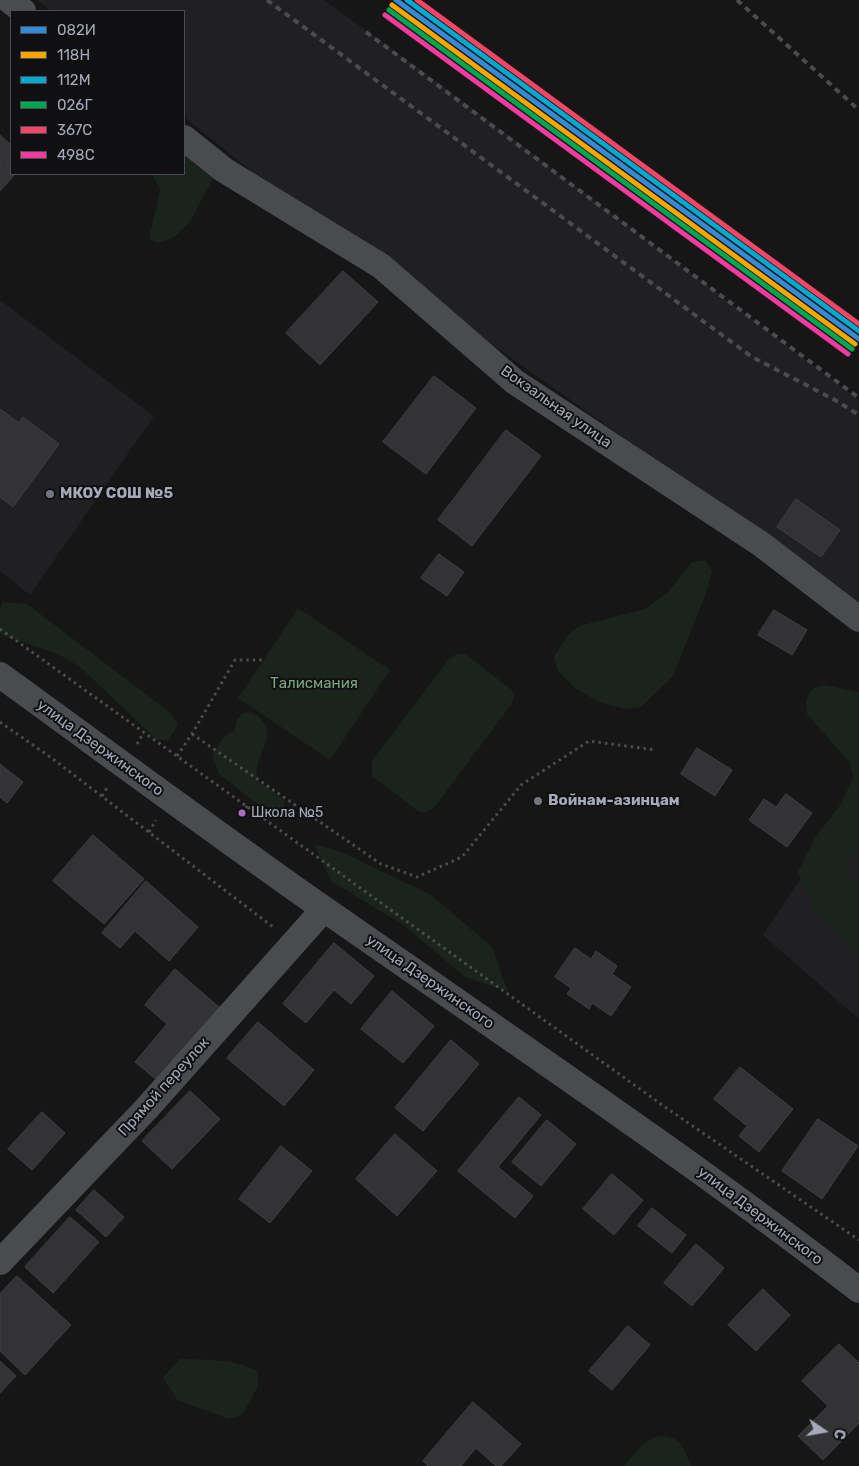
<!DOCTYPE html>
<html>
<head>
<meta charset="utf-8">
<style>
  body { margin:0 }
  #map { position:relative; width:859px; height:1466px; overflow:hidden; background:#161616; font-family:Rubik,sans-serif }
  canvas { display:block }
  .legend { position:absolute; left:10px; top:10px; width:175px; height:165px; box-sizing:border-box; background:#101012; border:1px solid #4c4d54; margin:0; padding:6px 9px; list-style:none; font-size:15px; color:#a5a9b8 }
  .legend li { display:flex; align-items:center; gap:10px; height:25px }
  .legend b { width:25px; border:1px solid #4c4d54 }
  .north { position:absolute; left:799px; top:1406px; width:50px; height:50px; -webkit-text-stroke:4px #101012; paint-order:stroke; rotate:102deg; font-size:14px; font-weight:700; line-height:20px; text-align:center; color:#a5a9b8 }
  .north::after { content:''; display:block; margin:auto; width:18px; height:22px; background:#a5a9b8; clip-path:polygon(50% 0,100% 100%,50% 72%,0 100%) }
</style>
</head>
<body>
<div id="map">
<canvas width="859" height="1466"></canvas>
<ul class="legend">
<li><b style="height:6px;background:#338bd7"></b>082И</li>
<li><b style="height:6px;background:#f7a600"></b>118Н</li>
<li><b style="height:6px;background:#00a9ce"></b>112М</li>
<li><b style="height:6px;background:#00a651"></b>026Г</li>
<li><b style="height:6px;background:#f34667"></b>367С</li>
<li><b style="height:6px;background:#f13a9d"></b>498С</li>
</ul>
<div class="north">С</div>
</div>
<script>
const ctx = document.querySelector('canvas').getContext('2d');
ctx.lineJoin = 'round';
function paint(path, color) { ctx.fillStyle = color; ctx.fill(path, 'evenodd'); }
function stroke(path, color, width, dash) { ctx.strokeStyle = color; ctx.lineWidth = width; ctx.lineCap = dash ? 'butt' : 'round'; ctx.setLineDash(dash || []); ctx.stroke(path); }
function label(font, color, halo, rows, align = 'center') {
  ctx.font = font + ' Rubik,sans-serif'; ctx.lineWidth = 4; ctx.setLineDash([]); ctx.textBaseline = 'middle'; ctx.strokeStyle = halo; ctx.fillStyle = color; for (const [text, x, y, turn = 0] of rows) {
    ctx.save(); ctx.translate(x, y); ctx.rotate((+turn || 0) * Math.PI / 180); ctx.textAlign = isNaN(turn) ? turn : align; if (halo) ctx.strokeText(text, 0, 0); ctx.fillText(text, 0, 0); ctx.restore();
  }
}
paint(new Path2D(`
  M 37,0 L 324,0 L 443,86 L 859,400 L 859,624 L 661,464 L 285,198 L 184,117 L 184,11 L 51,11 Z
  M 0,300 L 154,416 L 30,595 L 0,571 Z
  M 859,791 L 859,1019 L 763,935 Z`), '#202022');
paint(new Path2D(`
  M 184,133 L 214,177 L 189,223 L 173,238 L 157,243 L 149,239 L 160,190 L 152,174 L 184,174 Z
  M 705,560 L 712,571 L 705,596 L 673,676 L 641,707 L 628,709 L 601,703 L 576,689 L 558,671 L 554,657 L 568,635 L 579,626 L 645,609 L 667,593 L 692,562 Z
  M 2,602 L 27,604 L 171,713 L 178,725 L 168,741 L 156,739 L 81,668 C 59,652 32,645 5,637 L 0,632 L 0,610 Z
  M 298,608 L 390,670 L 330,760 L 238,698 Z
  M 456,654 L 465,654 L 512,690 L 514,696 L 511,705 L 434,808 L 427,812 L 419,812 L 372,776 L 372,761 L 449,659 Z
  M 824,685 L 859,692 L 859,846 L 847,861 L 847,875 L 859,891 L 859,955 L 814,910 L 798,872 L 815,838 L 841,804 L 853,777 L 850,763 L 807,714 L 806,701 L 812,689 Z
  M 251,712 C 279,728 264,743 258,764 C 256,769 257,775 257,781 L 284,799 L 285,806 L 282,812 L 275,814 L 268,812 L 219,774 L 212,755 L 223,738 L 235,730 L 237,719 L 243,713 Z
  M 314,844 L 342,852 L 431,895 L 492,947 L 508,992 L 465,977 L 405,926 L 331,881 Z
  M 180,1359 C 206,1360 236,1358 258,1372 L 258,1386 L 243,1414 L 229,1419 L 177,1400 L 163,1377 Z
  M 657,1436 C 683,1437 682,1445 691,1466 L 624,1466 L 644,1443 Z`), '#1b231d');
const building = new Path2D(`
  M 0,135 L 11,145 L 11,174 L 15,174 L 0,191 Z
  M 343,271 L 378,302 L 320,365 L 286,333 Z
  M 434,376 L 476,408 L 426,474 L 383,442 Z
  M 0,409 L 19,423 L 23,417 L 59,444 L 13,507 L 0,497 Z
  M 506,430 L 541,456 L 472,546 L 438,520 Z
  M 796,499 L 840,530 L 821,557 L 777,527 Z
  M 439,554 L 464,572 L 447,596 L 421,578 Z
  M 774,610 L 807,630 L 792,655 L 758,635 Z
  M 697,748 L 732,770 L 715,796 L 681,774 Z
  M 0,764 L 23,782 L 7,803 L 0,797 Z
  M 786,794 L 812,813 L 787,847 L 749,820 L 764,799 L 776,807 Z
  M 93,835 L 144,879 L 104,924 L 53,881 Z
  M 146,881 L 198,927 L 169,961 L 135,931 L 120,948 L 102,933 Z
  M 334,943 L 374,976 L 351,1004 L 334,990 L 306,1023 L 283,1004 Z
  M 575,948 L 591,959 L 596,951 L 617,966 L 612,974 L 631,987 L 611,1016 L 592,1003 L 589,1009 L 567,994 L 571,988 L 555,977 Z
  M 175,969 L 220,1008 L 158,1081 L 135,1062 L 167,1024 L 145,1005 Z
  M 392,991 L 434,1026 L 403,1063 L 361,1029 Z
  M 258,1022 L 314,1070 L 284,1106 L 227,1058 Z
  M 451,1040 L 479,1064 L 423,1131 L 395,1108 Z
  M 740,1067 L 793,1109 L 759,1152 L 739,1136 L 747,1126 L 714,1099 Z
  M 190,1091 L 220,1119 L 172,1169 L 142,1141 Z
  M 519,1097 L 541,1115 L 498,1167 L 533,1196 L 515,1218 L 458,1171 Z
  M 42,1112 L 65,1133 L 32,1170 L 8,1149 Z
  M 818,1119 L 858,1146 L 822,1199 L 782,1171 Z
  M 547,1120 L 576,1144 L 541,1186 L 512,1162 Z
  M 395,1134 L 437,1171 L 397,1216 L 356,1179 Z
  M 281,1146 L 312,1171 L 270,1223 L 239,1199 Z
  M 612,1174 L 643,1200 L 614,1235 L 583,1209 Z
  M 94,1190 L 124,1217 L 106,1237 L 76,1210 Z
  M 652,1208 L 686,1235 L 672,1253 L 638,1226 Z
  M 70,1217 L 99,1242 L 53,1293 L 25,1267 Z
  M 696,1244 L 724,1268 L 692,1306 L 664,1283 Z
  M 17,1276 L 71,1325 L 25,1375 L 0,1351 L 0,1294 Z
  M 763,1289 L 790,1315 L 756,1351 L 728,1325 Z
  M 628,1326 L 650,1345 L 612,1390 L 589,1371 Z
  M 839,1344 L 859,1363 L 859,1423 L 823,1460 L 798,1436 L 828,1406 L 802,1381 Z
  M 0,1361 L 16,1376 L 0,1393 Z
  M 473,1402 L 521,1444 L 501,1466 L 496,1466 L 476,1448 L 461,1466 L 428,1466 L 423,1461 Z`);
paint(building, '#333335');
stroke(building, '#3e3f42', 1);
stroke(new Path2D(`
  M 0,629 L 665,1107 L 859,1240
  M 0,722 L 53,759 L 273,927
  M 192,734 L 381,864 L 417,877 L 462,857 L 521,785 L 589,741 L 656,750
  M 137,744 L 144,732
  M 177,756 L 192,734 L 235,660 L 263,660
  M 102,796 L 108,786
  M 242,813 L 247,806
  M 149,832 L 156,820`), '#4b4c50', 3, [2.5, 4]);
stroke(new Path2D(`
  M 9,0 L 23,11
  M 184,138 L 224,170 L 381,266 L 515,382 L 761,544 L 859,619
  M 0,675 C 109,754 217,834 327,911 C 506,1036 687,1157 859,1290
  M 0,1262 L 147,1108 L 324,909`), '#494b4f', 26);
stroke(new Path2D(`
  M 267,0 L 752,357 L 835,400 L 859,415
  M 737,0 L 859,110
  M 366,32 L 859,398`), '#494b4e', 4, [6, 5]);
stroke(new Path2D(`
  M 396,0 L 859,339`), '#338bd7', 5);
stroke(new Path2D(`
  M 392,5 L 855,344`), '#f7a600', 5);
stroke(new Path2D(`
  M 407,0 L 859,331`), '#00a9ce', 5);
stroke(new Path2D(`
  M 389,10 L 852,349`), '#00a651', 5);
stroke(new Path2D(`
  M 417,0 L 859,324`), '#f34667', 5);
stroke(new Path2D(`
  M 385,15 L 848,354`), '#f13a9d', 5);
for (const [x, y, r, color] of [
  [50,494,5,"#73767f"],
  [538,801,5,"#73767f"],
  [242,813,4.5,"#b06ccc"]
]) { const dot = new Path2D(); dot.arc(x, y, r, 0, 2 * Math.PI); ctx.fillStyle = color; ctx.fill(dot); stroke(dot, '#101012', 2); }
label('14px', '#a5a9b8', '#101012', [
  ["Школа №5",251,813]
], 'left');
label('15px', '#a5a9b8', '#101012', [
  ["Вокзальная улица",556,407,35],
  ["улица Дзержинского",100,748,36],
  ["улица Дзержинского",430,982,35],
  ["Прямой переулок",164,1087,-48],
  ["улица Дзержинского",760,1216,37]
]);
label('bold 15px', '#a5a9b8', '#101012', [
  ["МКОУ СОШ №5",60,494],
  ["Войнам-азинцам",548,801]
], 'left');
label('15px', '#7ba581', '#101012', [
  ["Талисмания",314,684]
]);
</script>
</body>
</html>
